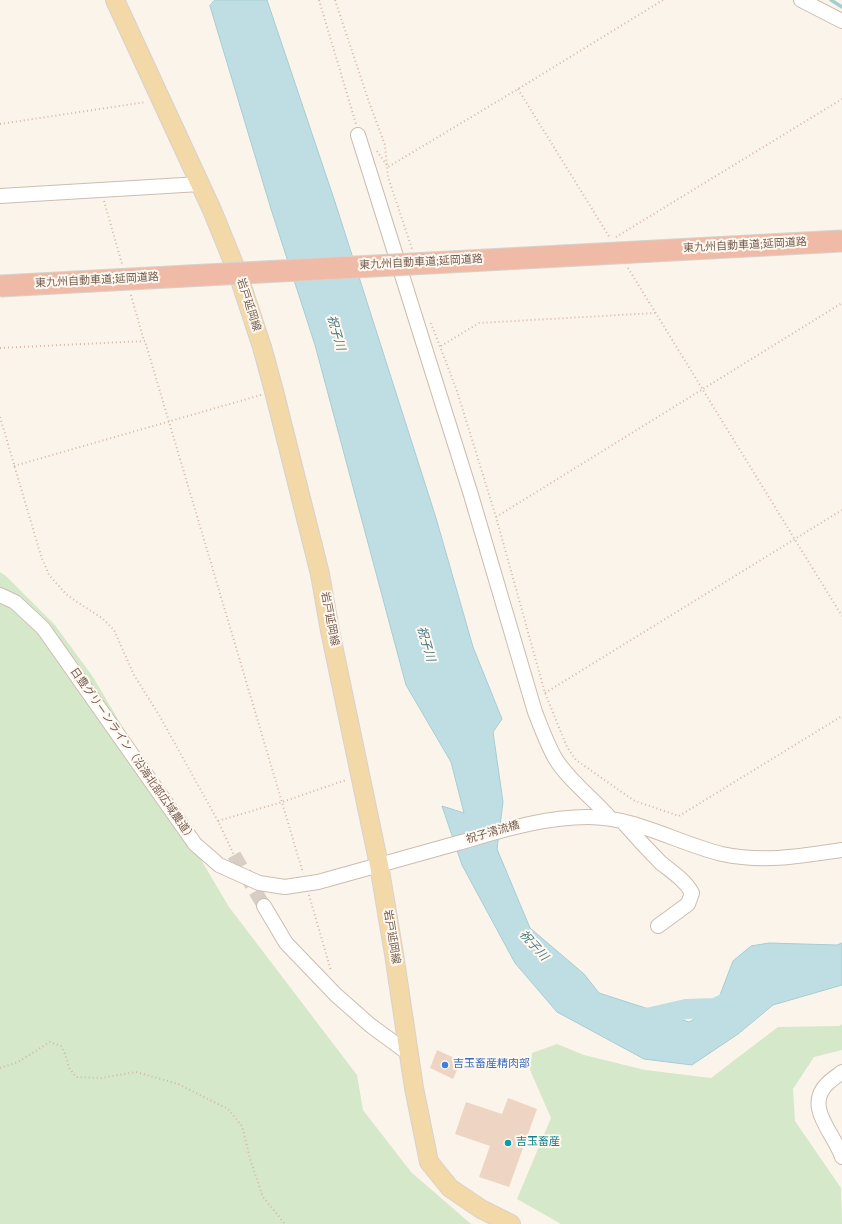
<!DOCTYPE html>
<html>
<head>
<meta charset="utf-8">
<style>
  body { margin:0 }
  canvas { display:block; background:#fbf4ea }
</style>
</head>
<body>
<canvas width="842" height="1224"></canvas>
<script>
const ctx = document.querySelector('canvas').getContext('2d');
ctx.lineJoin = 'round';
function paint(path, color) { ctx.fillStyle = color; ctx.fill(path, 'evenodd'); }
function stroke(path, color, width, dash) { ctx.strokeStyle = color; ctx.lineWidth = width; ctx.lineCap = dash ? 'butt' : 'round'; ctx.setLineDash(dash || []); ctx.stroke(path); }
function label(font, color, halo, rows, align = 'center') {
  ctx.font = font + ' "Source Sans 3","Noto Sans JP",sans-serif'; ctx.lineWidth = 4; ctx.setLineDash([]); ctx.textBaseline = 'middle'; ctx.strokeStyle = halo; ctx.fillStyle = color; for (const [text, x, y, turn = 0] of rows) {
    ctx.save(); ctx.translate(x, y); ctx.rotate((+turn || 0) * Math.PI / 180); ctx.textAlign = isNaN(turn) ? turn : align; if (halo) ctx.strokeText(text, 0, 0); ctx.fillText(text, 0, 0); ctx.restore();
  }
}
paint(new Path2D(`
  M 0,572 L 6,576 L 55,625 L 93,677 L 229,907 L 357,1075 L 363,1110 L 411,1172 L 471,1224 L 0,1224 Z
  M 842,1024 L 842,1050 L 814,1057 L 793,1089 L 795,1121 L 841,1188 L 842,1224 L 561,1224 L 517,1199 L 551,1118 L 530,1070 L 532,1053 L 557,1044 L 584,1055 L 645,1070 L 711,1078 L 778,1027 L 839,1026 Z`), '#d5e8c9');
const water = new Path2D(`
  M 215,0 L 267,0 L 335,202 L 436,518 L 473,647 L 502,719 L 493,732 L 503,802 L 497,849 L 530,928 L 584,974 L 599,993 L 689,1022 L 715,1008 L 733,961 L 751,946 L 769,943 L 837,945 L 842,943 L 842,985 L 773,1005 L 738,1034 L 692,1065 L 644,1059 L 557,1012 L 515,963 L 462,865 L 442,806 L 464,813 L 451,762 L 406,685 L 315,345 L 271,209 L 210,6 Z`);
paint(water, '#bfdee3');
stroke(water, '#a6ccd4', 1);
stroke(new Path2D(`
  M 831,0 L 842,7`), '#a6ccd4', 3.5);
stroke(new Path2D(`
  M 638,1017 L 647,1018 L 686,1009 L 715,1008 L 738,997`), '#bfdee3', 20);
paint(new Path2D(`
  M 437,1050 L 461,1061 L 453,1079 L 430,1068 Z
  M 508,1098 L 537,1109 L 509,1187 L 479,1177 L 490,1146 L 455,1134 L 466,1102 L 502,1114 Z`), '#eed5c3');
stroke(new Path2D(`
  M 234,855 L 264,906`), '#d9cec3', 14, [14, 7]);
const minor = new Path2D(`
  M 801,0 L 842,21
  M 358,135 L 471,495 L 535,712 C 541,727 547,744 555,758 C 568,780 593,798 610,818
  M 0,196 L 200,184
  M 0,595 L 15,602 L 43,628 L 195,844 L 219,865 L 259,883 L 285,887 L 318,882 C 365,869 411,856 458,843 C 500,831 543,817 588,817 C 635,817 677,843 722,854 C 763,863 802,856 842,850
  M 623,822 C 635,836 648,850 661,863 C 672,872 685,880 692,893 L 688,904 L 658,926
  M 264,906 L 286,943 L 336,995 L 370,1025 L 408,1053
  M 842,1072 C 837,1076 832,1079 827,1084 C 804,1107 834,1133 842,1157`);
const major = new Path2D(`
  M 115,0 L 212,210 L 238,274 L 262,347 L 274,391 L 320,574 L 330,631 L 379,865 L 394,954 L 414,1088 L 429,1162 L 450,1188 L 481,1209 L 511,1224`);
stroke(minor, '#ccbdb0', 16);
stroke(major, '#d8d2ce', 20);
stroke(new Path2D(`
  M 319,0 L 356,124
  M 335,0 L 369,102 L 385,145 L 388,177 L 412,249
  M 518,89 L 610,238
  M 0,124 L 146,102
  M 377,151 L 388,167 L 518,89 L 663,0
  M 104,201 L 122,264
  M 616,237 L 842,99
  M 628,268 L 842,616
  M 131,295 L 144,341
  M 431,323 L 457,391 L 496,517 L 545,693 L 567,747 L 576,760 L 626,795 L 635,801 L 679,816 L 842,716
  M 441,346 L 479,323 L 655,313
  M 0,348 L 145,341 L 303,873
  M 0,417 L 41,556 L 49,575 L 66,594 L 77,602 L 102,618 L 114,630 L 134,675 L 159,715 L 218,821 L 234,855
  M 14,466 L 261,395
  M 496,517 L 842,303
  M 545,693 L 842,510
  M 218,821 L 282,802 L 346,780
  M 309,895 L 331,971
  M 0,1068 L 18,1062 L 50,1042 L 61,1046 L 65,1054 L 69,1068 L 76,1077 L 101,1078 L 136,1072 L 178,1084 L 228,1109 L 242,1126 L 251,1162 L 263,1197 L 285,1224`), '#d3b8a6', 2, [1, 3]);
stroke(minor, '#fff', 14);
stroke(major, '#f3d8a8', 18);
const highwayBridge = new Path2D(`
  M 0,286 L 842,241`);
stroke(highwayBridge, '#d8d2ce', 23, []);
stroke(highwayBridge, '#efbaa6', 21);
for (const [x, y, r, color] of [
  [445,1065,4,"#3f7fe0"],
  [508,1143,4,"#0f9aa8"]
]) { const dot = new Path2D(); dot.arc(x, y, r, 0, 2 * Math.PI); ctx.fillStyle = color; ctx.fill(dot); stroke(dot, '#fef8f0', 1.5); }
label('11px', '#745d4f', '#fef8f0', [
  ["東九州自動車道;延岡道路",745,246,-3],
  ["東九州自動車道;延岡道路",421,263,-3],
  ["東九州自動車道;延岡道路",97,281,-3],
  ["岩戸延岡線",248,305,72],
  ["岩戸延岡線",329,619,79],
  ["日豊グリーンライン（沿海北部広域農道）",132,755,55],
  ["祝子清流橋",493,833,-16],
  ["岩戸延岡線",391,937,81]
]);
label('11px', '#366cbe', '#fef8f0', [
  ["吉玉畜産精肉部",453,1065]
], 'left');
label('11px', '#0d838f', '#fef8f0', [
  ["吉玉畜産",516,1143]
], 'left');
label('italic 12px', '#4a7a85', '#fef8f0', [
  ["祝子川",335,333,74],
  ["祝子川",425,644,74],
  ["祝子川",533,946,48]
]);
</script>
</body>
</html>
